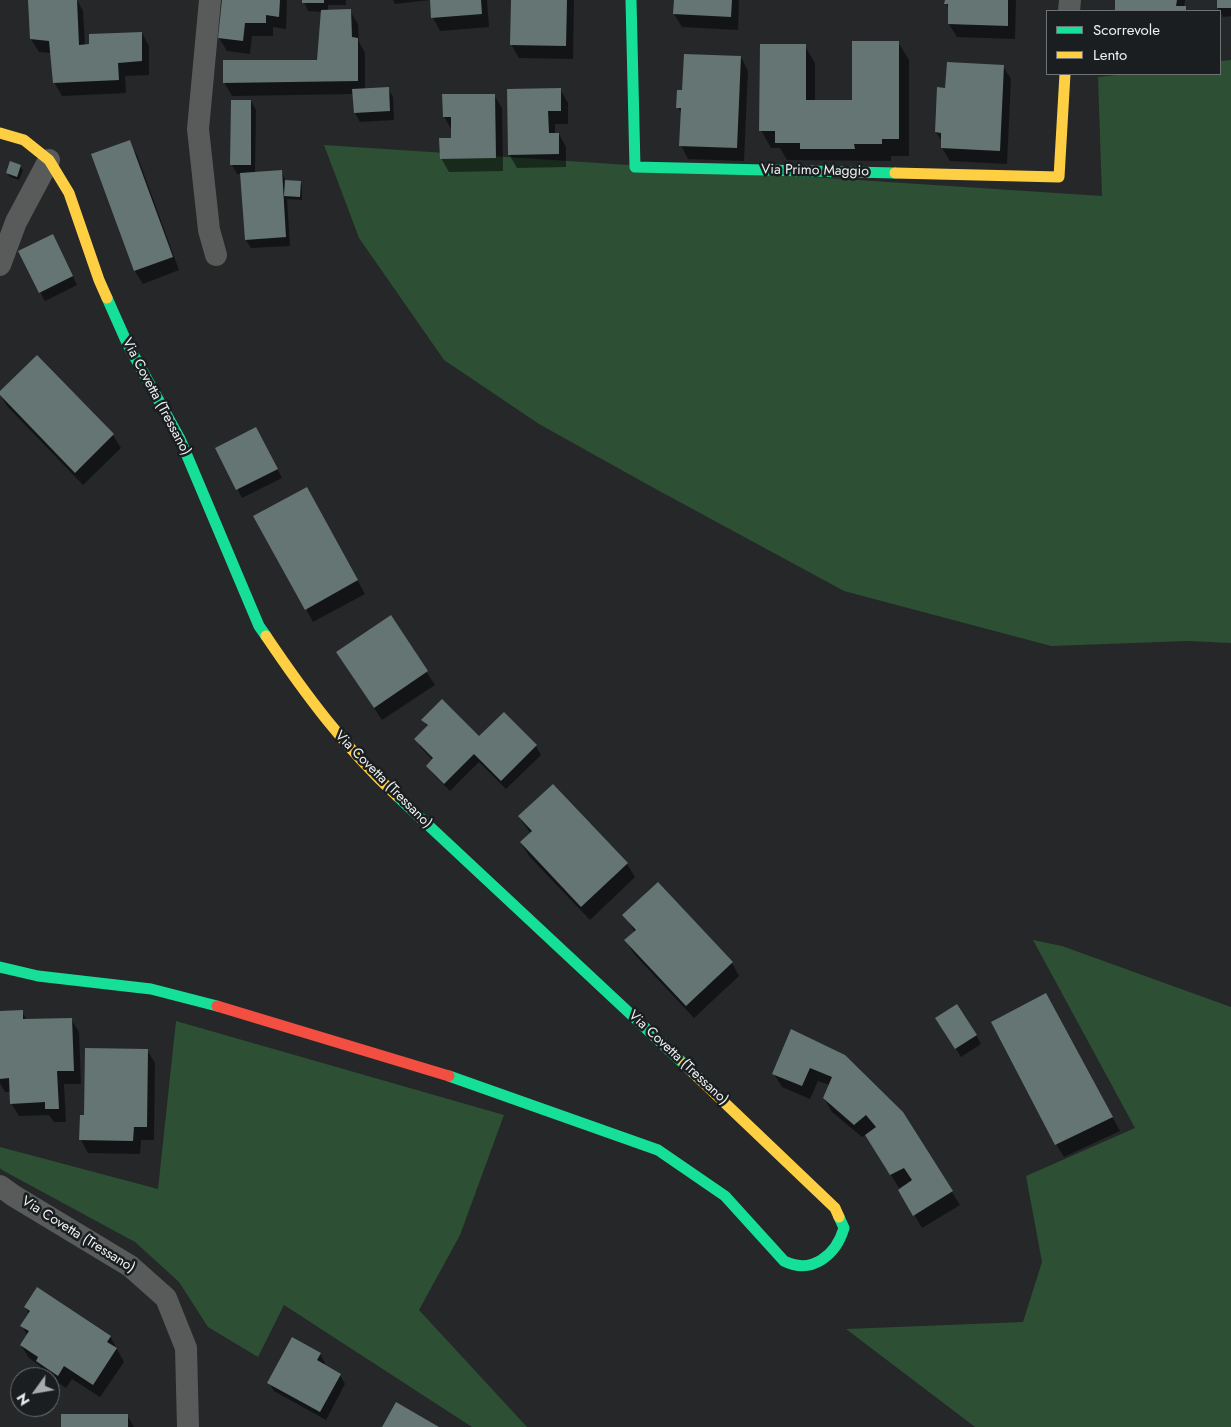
<!DOCTYPE html>
<html>
<head>
<meta charset="utf-8">
<style>
  body { margin:0 }
  #map { position:relative; width:1231px; height:1427px; overflow:hidden; background:#252728; font-family:Jost,sans-serif }
  canvas { display:block }
  .legend { position:absolute; left:1046px; top:10px; width:175px; height:65px; box-sizing:border-box; background:#1a1e20; border:1px solid #6f7274; margin:0; padding:6px 9px; list-style:none; font-size:15px; color:#eef1f1 }
  .legend li { display:flex; align-items:center; gap:10px; height:25px }
  .legend b { width:25px; border:1px solid #6f7274 }
  .north { position:absolute; left:10px; top:1367px; width:50px; height:50px; box-sizing:border-box; background:#1a1e20; border:1px solid #6f7274; border-radius:50%; rotate:238deg; font-size:14px; font-weight:700; line-height:20px; text-align:center; color:#eef1f1 }
  .north::after { content:''; display:block; margin:auto; width:18px; height:22px; background:#a8aaab; clip-path:polygon(50% 0,100% 100%,50% 72%,0 100%) }
</style>
</head>
<body>
<div id="map">
<canvas width="1231" height="1427"></canvas>
<ul class="legend">
<li><b style="height:6px;background:#16e098"></b>Scorrevole</li>
<li><b style="height:6px;background:#ffcf43"></b>Lento</li>
</ul>
<div class="north">N</div>
</div>
<script>
const ctx = document.querySelector('canvas').getContext('2d');
ctx.lineJoin = 'round';
function paint(path, color) { ctx.fillStyle = color; ctx.fill(path, 'evenodd'); }
function stroke(path, color, width, dash) { ctx.strokeStyle = color; ctx.lineWidth = width; ctx.lineCap = dash ? 'butt' : 'round'; ctx.setLineDash(dash || []); ctx.stroke(path); }
function label(font, color, halo, rows, align = 'center') {
  ctx.font = font + ' Jost,sans-serif'; ctx.lineWidth = 5; ctx.setLineDash([]); ctx.textBaseline = 'middle'; ctx.strokeStyle = halo; ctx.fillStyle = color; for (const [text, x, y, turn = 0] of rows) {
    ctx.save(); ctx.translate(x, y); ctx.rotate((+turn || 0) * Math.PI / 180); ctx.textAlign = isNaN(turn) ? turn : align; if (halo) ctx.strokeText(text, 0, 0); ctx.fillText(text, 0, 0); ctx.restore();
  }
}
paint(new Path2D(`
  M 1231,60 L 1231,643 L 1188,641 L 1051,646 L 844,591 L 652,487 L 539,424 L 444,360 L 359,238 L 324,145 L 1102,196 L 1098,77 L 1126,74 L 1220,74 L 1220,61 Z
  M 1033,940 L 1062,946 L 1231,1007 L 1231,1427 L 975,1427 L 846,1329 L 1023,1322 L 1042,1262 L 1026,1176 L 1135,1128 Z
  M 176,1021 L 504,1115 L 460,1235 L 419,1310 L 527,1427 L 472,1427 L 284,1305 L 258,1357 L 208,1327 L 179,1282 L 135,1242 L 2,1170 L 0,1168 L 0,1147 L 158,1189 Z`), '#2d4f34');
paint(new Path2D(`
  M 29,0 L 77,0 L 83,11 L 85,46 L 142,33 L 149,46 L 149,75 L 125,76 L 126,93 L 62,96 L 54,82 L 51,53 L 39,52 L 31,39 Z
  M 223,0 L 287,0 L 286,29 L 273,27 L 273,36 L 252,36 L 250,54 L 227,51 L 219,38 Z
  M 303,0 L 346,0 L 346,5 L 328,5 L 328,11 L 350,11 L 358,24 L 359,42 L 365,53 L 365,90 L 388,89 L 393,97 L 394,120 L 360,122 L 355,113 L 354,94 L 232,96 L 224,82 L 319,61 L 322,12 L 308,11 Z
  M 393,0 L 487,0 L 489,27 L 440,31 L 433,18 L 431,0 L 395,4 Z
  M 512,0 L 574,0 L 573,59 L 519,58 L 511,44 Z
  M 675,0 L 739,0 L 738,30 L 682,27 L 674,14 Z
  M 946,0 L 1016,0 L 1015,39 L 957,37 L 949,24 L 949,10 L 946,3 Z
  M 1117,0 L 1185,0 L 1184,7 L 1188,11 L 1116,11 Z
  M 1218,0 L 1231,0 L 1231,16 L 1223,17 L 1218,8 Z
  M 898,42 L 909,60 L 909,156 L 891,156 L 891,161 L 787,160 L 780,148 L 771,148 L 761,130 L 805,46 L 815,63 L 815,102 L 853,101 Z
  M 741,57 L 748,71 L 744,161 L 688,159 L 681,145 L 682,115 L 678,107 L 684,91 Z
  M 1003,66 L 1011,79 L 1007,164 L 950,161 L 942,148 L 942,142 L 936,132 L 946,89 Z
  M 560,89 L 568,103 L 568,124 L 555,124 L 555,134 L 559,134 L 566,147 L 566,167 L 517,168 L 509,154 Z
  M 494,95 L 502,108 L 503,171 L 449,172 L 441,158 L 452,140 L 452,131 L 444,116 Z
  M 251,101 L 256,110 L 255,173 L 281,171 L 286,182 L 300,182 L 302,186 L 302,200 L 287,199 L 290,246 L 251,248 L 246,240 L 242,174 L 237,174 L 232,165 Z
  M 129,142 L 137,155 L 179,270 L 143,284 L 135,271 L 92,155 Z
  M 20,166 L 23,170 L 19,180 L 10,177 L 7,173 Z
  M 57,244 L 77,285 L 45,301 L 40,292 Z
  M 37,357 L 113,435 L 121,448 L 83,485 L 7,406 L 0,394 Z
  M 261,437 L 282,478 L 242,498 L 217,448 Z
  M 314,502 L 365,594 L 313,622 L 306,609 Z
  M 390,617 L 435,685 L 382,720 L 346,665 Z
  M 504,714 L 536,746 L 541,755 L 506,789 L 479,762 L 450,791 L 433,774 L 428,766 L 433,760 L 421,748 L 416,739 L 428,727 L 423,720 L 479,738 Z
  M 553,785 L 627,864 L 635,877 L 590,920 L 529,856 L 521,843 L 531,834 L 519,817 Z
  M 624,915 L 732,963 L 739,976 L 694,1018 L 634,954 L 626,941 L 635,932 Z
  M 1053,1008 L 1120,1131 L 1064,1157 L 1056,1144 Z
  M 22,1012 L 27,1020 L 71,1019 L 79,1032 L 81,1084 L 64,1084 L 66,1122 L 54,1122 L 49,1115 L 19,1116 L 11,1103 L 11,1092 L 5,1092 L 0,1083 L 0,1013 Z
  M 942,1027 L 976,1035 L 981,1044 L 961,1057 Z
  M 792,1031 L 902,1112 L 960,1205 L 922,1228 L 900,1190 L 906,1186 L 906,1184 L 899,1188 L 866,1135 L 862,1137 L 832,1112 L 824,1098 L 830,1085 L 818,1081 L 810,1099 L 782,1087 L 774,1074 Z
  M 147,1050 L 155,1063 L 154,1140 L 141,1140 L 140,1154 L 88,1153 L 81,1140 L 81,1116 L 86,1116 Z
  M 25,1307 L 110,1336 L 124,1362 L 100,1397 L 72,1379 L 66,1388 L 45,1374 L 40,1366 L 29,1358 L 21,1345 L 27,1335 L 22,1326 L 29,1314 Z
  M 320,1354 L 325,1363 L 323,1366 L 340,1375 L 345,1384 L 326,1420 L 274,1391 L 269,1383 Z
  M 127,1415 L 134,1427 L 63,1427 Z`), '#0007');
paint(new Path2D(`
  M 28,0 L 77,0 L 79,45 L 89,44 L 89,34 L 142,32 L 142,61 L 118,63 L 119,80 L 53,83 L 49,41 L 30,39 Z
  M 222,0 L 280,0 L 279,17 L 266,15 L 266,23 L 245,23 L 243,41 L 218,38 Z
  M 302,0 L 324,0 L 324,3 L 302,3 Z
  M 430,0 L 481,0 L 482,14 L 431,18 Z
  M 511,0 L 567,0 L 566,46 L 510,45 Z
  M 674,0 L 732,0 L 731,17 L 673,14 Z
  M 945,0 L 1008,0 L 1008,26 L 948,24 L 948,4 L 944,4 Z
  M 1115,0 L 1177,0 L 1176,6 L 1186,6 L 1186,11 L 1115,11 Z
  M 1217,0 L 1231,0 L 1231,8 L 1217,8 Z
  M 351,9 L 352,37 L 358,38 L 358,81 L 223,83 L 223,60 L 317,60 L 321,10 Z
  M 852,41 L 899,41 L 899,139 L 882,139 L 882,144 L 854,144 L 855,149 L 800,149 L 800,143 L 775,143 L 775,131 L 759,131 L 760,44 L 806,44 L 806,100 L 852,100 Z
  M 684,54 L 741,56 L 737,148 L 679,146 L 681,108 L 676,108 L 677,90 L 682,90 Z
  M 947,62 L 1004,65 L 1000,151 L 941,148 L 941,133 L 935,132 L 937,87 L 945,88 Z
  M 389,87 L 390,111 L 354,113 L 352,89 Z
  M 561,88 L 561,111 L 548,111 L 549,133 L 559,133 L 559,154 L 508,155 L 507,89 Z
  M 442,94 L 495,94 L 496,158 L 440,159 L 439,138 L 451,138 L 451,117 L 443,117 Z
  M 231,100 L 251,100 L 251,165 L 230,165 Z
  M 130,140 L 173,257 L 134,271 L 91,154 Z
  M 10,161 L 21,165 L 17,177 L 6,173 Z
  M 282,170 L 286,237 L 245,240 L 240,173 Z
  M 285,180 L 301,181 L 300,197 L 284,196 Z
  M 53,234 L 73,276 L 39,293 L 18,251 Z
  M 37,355 L 114,434 L 75,473 L 0,395 L 0,391 Z
  M 256,427 L 278,469 L 236,490 L 215,448 Z
  M 307,487 L 358,580 L 305,610 L 253,516 Z
  M 391,615 L 428,671 L 374,708 L 336,652 Z
  M 442,699 L 479,736 L 504,712 L 537,745 L 501,781 L 474,754 L 444,784 L 426,766 L 433,758 L 414,739 L 428,725 L 421,720 Z
  M 553,784 L 628,863 L 581,907 L 520,842 L 532,831 L 518,816 Z
  M 658,882 L 733,962 L 686,1006 L 624,940 L 636,930 L 622,915 Z
  M 1046,993 L 1113,1117 L 1055,1145 L 991,1022 Z
  M 957,1004 L 977,1035 L 955,1049 L 935,1018 Z
  M 23,1010 L 23,1019 L 72,1018 L 74,1071 L 57,1071 L 59,1109 L 45,1109 L 45,1102 L 10,1104 L 9,1078 L 0,1079 L 0,1011 Z
  M 791,1029 L 845,1055 L 903,1112 L 953,1191 L 913,1216 L 898,1190 L 912,1180 L 904,1168 L 890,1175 L 865,1135 L 876,1127 L 866,1115 L 854,1125 L 823,1098 L 832,1077 L 810,1068 L 802,1086 L 772,1074 Z
  M 85,1048 L 148,1049 L 147,1127 L 134,1127 L 133,1141 L 79,1140 L 80,1115 L 84,1115 Z
  M 37,1287 L 111,1336 L 107,1342 L 117,1348 L 93,1385 L 64,1366 L 58,1376 L 36,1361 L 38,1357 L 20,1345 L 29,1331 L 20,1326 L 30,1311 L 24,1307 Z
  M 292,1337 L 321,1353 L 317,1360 L 341,1374 L 320,1412 L 267,1383 Z
  M 396,1402 L 439,1427 L 382,1427 Z
  M 61,1414 L 128,1414 L 128,1427 L 61,1427 Z`), '#647573');
stroke(new Path2D(`
  M 210,0 L 198,129 L 209,230 L 216,255
  M 1069,11 L 1070,0
  M 0,265 L 16,222 L 49,160
  M 0,1186 L 14,1196 L 130,1266 L 166,1298 L 186,1348 L 188,1427`), '#595a5a', 22);
stroke(new Path2D(`
  M 631,0 L 635,167 L 895,173
  M 107,298 L 127,343 L 180,439 L 259,626 L 266,636
  M 397,796 L 684,1064
  M 0,967 L 38,976 L 151,989 L 217,1006
  M 449,1076 L 658,1150 L 725,1196 L 784,1261 C 812,1275 836,1255 844,1228 L 839,1217`), '#16e098', 11);
stroke(new Path2D(`
  M 0,133 L 24,140 L 49,160 L 69,193 L 99,280 L 107,298
  M 895,173 L 1059,177 L 1065,74
  M 266,636 C 305,694 346,749 397,796
  M 684,1064 L 835,1208 L 839,1217`), '#ffcf43', 11);
stroke(new Path2D(`
  M 217,1006 L 449,1076`), '#f24e42', 11);
label('14px', '#eef1f1', '#1a1e20', [
  ["Via Primo Maggio",815,171,1],
  ["Via Covetta (Tressano)",156,397,62],
  ["Via Covetta (Tressano)",383,780,45],
  ["Via Covetta (Tressano)",678,1058,43],
  ["Via Covetta (Tressano)",78,1235,32]
]);
</script>
</body>
</html>
